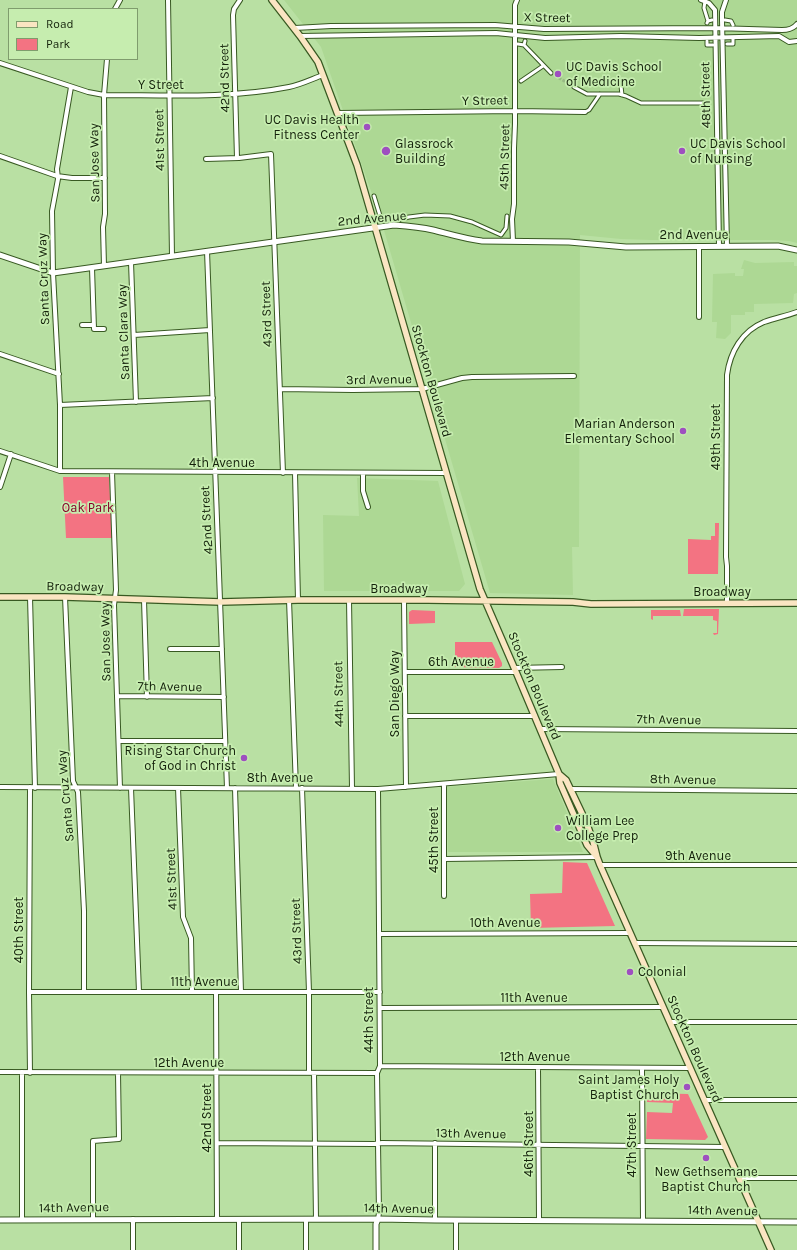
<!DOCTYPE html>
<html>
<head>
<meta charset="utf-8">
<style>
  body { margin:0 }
  #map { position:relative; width:797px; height:1250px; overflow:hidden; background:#b9e0a3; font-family:Karla,sans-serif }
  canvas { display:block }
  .legend { position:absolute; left:8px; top:8px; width:130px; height:52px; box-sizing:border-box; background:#c6edaf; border:1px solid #7f9c6d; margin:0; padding:5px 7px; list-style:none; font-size:12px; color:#14220b }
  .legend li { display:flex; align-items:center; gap:8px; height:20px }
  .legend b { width:20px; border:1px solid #7f9c6d }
</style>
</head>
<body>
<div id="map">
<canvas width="797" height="1250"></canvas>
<ul class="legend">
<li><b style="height:5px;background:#fae5c2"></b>Road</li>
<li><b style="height:11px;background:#f37382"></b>Park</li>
</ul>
</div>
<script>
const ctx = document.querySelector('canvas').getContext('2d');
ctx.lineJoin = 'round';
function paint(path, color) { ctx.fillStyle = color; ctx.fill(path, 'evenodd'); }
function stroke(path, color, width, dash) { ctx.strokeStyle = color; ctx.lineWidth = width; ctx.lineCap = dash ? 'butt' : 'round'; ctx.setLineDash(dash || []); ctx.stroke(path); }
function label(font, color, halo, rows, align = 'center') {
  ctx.font = font + ' Karla,sans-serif'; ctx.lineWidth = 3.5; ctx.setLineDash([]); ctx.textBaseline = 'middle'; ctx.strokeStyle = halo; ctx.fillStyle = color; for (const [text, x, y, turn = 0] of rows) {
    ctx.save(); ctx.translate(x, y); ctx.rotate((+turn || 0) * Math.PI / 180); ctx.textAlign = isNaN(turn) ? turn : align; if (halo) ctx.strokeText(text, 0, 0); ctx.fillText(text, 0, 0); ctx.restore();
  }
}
paint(new Path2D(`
  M 284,0 L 797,0 L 797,243 L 789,241 L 771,240 L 651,240 L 621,239 L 580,235 L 579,547 L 572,547 L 573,595 L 490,593 L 381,220 L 321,47 Z
  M 744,260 L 755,263 L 794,262 L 794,266 L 797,266 L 797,293 L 794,294 L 793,303 L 754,304 L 754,312 L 745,312 L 745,315 L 731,315 L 731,333 L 725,339 L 716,338 L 717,322 L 712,322 L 713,274 L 735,273 L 735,276 L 743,276 L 744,269 L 741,269 Z
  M 357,478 L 438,481 L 465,584 L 459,591 L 324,591 L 323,515 L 359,516 Z
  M 553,779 L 583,852 L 448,852 L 447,787 Z`), '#add894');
paint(new Path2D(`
  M 63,477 L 109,477 L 112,538 L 66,538 Z
  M 715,523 L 719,523 L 718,574 L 688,574 L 688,539 L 711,540 L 711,536 L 715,536 Z
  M 684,609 L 719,609 L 718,634 L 714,635 L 713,633 L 717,633 L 717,621 L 713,620 L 713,616 L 683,616 Z
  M 412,610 L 435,611 L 435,623 L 409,624 L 409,612 Z
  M 651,610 L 680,610 L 681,616 L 653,616 L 653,620 L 651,619 Z
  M 455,642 L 492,642 L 502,663 L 502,666 L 499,668 L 455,667 Z
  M 563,862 L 587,863 L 615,926 L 531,928 L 530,894 L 562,893 Z
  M 647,1093 L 688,1094 L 708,1137 L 705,1140 L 646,1139 L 647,1112 L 672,1113 L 673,1103 L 647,1102 Z`), '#f37382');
stroke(new Path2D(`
  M 551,73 L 574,87`), '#98ba85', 3, [3, 1.5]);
const pedestrian = new Path2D(`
  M 705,1 L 704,8 L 708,21
  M 725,20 L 731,21 L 733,25
  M 707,23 L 708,21 L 712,20
  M 707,41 L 707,45 L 713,45
  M 518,44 L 524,45 L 525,41
  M 727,44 L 733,44 L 733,39
  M 524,45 L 551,73
  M 521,81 L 543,66
  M 621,86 L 622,95
  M 574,87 L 587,94 L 619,94 L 626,96 L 641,103 L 707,103
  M 585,112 L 589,110 L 600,94
  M 374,196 L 381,219 L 383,221 L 394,221 L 409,217 L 425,215 L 450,216 L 472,222 L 501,235 L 506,228 L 507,216`);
const minor = new Path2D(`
  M 168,0 L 172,256
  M 701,0 L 709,3 L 715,10 L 719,246
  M 726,0 L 722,12 L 722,20 L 727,246
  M 115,9 L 120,0
  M 295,28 L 331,26 L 495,25 L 544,29 L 715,28 L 782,30 C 788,30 793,29 797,24
  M 300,36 L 496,33 L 545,38 L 621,36 L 699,38 L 779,36 L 789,42 L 797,41
  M 0,63 L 88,92 L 104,95 C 165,95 228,99 289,87 C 300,85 312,79 323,75
  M 338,113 L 515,111 L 585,112
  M 0,156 L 57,176 L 72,178 L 105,178
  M 237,158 L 233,15 L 234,9 L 240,0
  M 206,159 L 239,158 L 271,154 L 283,473
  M 513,241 L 512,219 L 514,204 L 514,148 L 515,124 L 515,5 L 517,0
  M 207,251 L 227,788
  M 131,262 L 136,402
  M 104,266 L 103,227 L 105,214 L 104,95 L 107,59
  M 92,268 L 94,329 L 104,329
  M 699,317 L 699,246
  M 82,325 L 94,325
  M 134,335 L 210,330
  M 0,354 L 59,374
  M 280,389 L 353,390 L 422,389 L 462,378 L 472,377 L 574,376
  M 60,405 L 213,398
  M 0,451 L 60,471 L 446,473
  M 60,471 L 60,405 L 53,273 L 52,211 L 58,179 L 57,169 L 71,87
  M 112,472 L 116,590 L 114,605 L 120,788
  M 295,473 L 298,600
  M 363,473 L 363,491 L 368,507
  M 0,487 L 11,454
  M 30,597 L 35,788
  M 65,597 L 73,781 L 78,792 L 84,911 L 84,992
  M 144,600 L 147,697
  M 289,600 L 296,788
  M 349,600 L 352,788
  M 404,600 L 406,787
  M 727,602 L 727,566 L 726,557 L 727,375 C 730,352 742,331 764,322 C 775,318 786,316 797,312
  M 170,649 L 222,649
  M 514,668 L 562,667
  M 405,672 L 516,672
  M 117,696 L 224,697
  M 405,716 L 535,716
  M 540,729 L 797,731
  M 119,741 L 225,741
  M 444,784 L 444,896
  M 0,787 L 378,789 L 559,774
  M 30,787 L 29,992 L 30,1073
  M 131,788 L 139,992
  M 178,788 L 183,917 L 191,938 L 192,992
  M 235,788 L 241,992
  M 302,788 L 309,992 L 309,1073
  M 570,789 L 797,791
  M 444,859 L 597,857
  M 600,865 L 797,865
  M 379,934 L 630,933
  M 635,943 L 797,944
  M 29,992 L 380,992
  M 216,992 L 217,1219
  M 380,1008 L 663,1007
  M 670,1022 L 797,1022
  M 380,1066 L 690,1068
  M 538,1067 L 539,1220
  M 642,1068 L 643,1221
  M 0,1072 L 377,1073
  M 314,1073 L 316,1219
  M 704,1100 L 797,1100
  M 217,1143 L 374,1144 L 382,1143 L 725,1147
  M 435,1143 L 435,1220
  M 739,1178 L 797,1178
  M 93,1219 L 93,1141 L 119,1139 L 118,1073
  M 306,1219 L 306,1250
  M 378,1219 L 379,1213 L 377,1073 L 380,1066 L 378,789
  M 22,1220 L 22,1072
  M 456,1220 L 456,1250
  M 133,1250 L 133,1219
  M 239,1250 L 239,1219`);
const tertiary = new Path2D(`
  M 0,255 L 53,273 L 394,225 C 407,226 420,227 433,230 C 449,234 465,239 482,241 L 569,242 L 626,247 L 778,246 L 797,250
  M 0,1220 L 378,1219 L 435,1220 L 797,1222
  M 376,1250 L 376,1224 L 378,1219`);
const secondary = new Path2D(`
  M 272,0 L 300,36 L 318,62 L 357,165 L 480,589 L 516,672 L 559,774 L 560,783 L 587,845 L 597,857
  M 0,597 L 65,597 L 221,602 L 298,600 L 428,600 L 573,602 L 591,604 L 797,603
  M 559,774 L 566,780 L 586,822 L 593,841 L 597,857 L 600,865 L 771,1250`);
stroke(pedestrian, '#385922', 5);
stroke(minor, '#385922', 6);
stroke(tertiary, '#385922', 7);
stroke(secondary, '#385922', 8);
stroke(pedestrian, '#fff', 3);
stroke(minor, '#fff', 4);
stroke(tertiary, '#fff', 5);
stroke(secondary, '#fae5c2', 5.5);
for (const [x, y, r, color] of [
  [558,74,4,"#9e4fc0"],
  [367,127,4,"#9e4fc0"],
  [386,151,5,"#9e4fc0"],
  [682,151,4,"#9e4fc0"],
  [683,431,4,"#9e4fc0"],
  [244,758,4,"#9e4fc0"],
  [558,828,4,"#9e4fc0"],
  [630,972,4,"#9e4fc0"],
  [687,1087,4,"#9e4fc0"],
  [706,1158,4,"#9e4fc0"]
]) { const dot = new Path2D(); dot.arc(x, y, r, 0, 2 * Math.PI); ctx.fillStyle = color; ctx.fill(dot); stroke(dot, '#c6edaf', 1.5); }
label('13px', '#14220b', '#c6edaf', [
  ["X Street",547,18,1],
  ["42nd Street",225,78,-91],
  ["Y Street",161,85],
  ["48th Street",706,95,-91],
  ["Y Street",485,101,-1],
  ["41st Street",160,140,-91],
  ["45th Street",505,157,-89],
  ["San Jose Way",95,163,-91],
  ["2nd Avenue",372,219,-5],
  ["2nd Avenue",694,235],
  ["Santa Cruz Way",44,279,-92],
  ["43rd Street",267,314,-92],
  ["Santa Clara Way",124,332,-92],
  ["3rd Avenue",379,380,-1],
  ["Stockton Boulevard",431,381,74],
  ["49th Street",716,437,-90],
  ["4th Avenue",222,463],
  ["42nd Street",207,520,-93],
  ["Broadway",75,587,1],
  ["Broadway",399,589],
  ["Broadway",722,592],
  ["San Jose Way",106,642,-91],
  ["6th Avenue",461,662],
  ["Stockton Boulevard",534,686,67],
  ["7th Avenue",170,687,1],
  ["44th Street",339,694,-91],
  ["San Diego Way",395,694,-90],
  ["7th Avenue",669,720,1],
  ["8th Avenue",280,778],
  ["8th Avenue",683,780,1],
  ["Santa Cruz Way",66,796,-95],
  ["45th Street",434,840,-90],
  ["9th Avenue",698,856],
  ["41st Street",172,879,-92],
  ["10th Avenue",505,923],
  ["40th Street",19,930,-90],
  ["43rd Street",297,931,-92],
  ["11th Avenue",204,982],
  ["11th Avenue",534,998],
  ["44th Street",369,1020,-90],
  ["Stockton Boulevard",694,1049,66],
  ["12th Avenue",535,1057],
  ["12th Avenue",189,1063],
  ["42nd Street",207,1118,-90],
  ["13th Avenue",471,1134,1],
  ["46th Street",529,1144,-90],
  ["47th Street",632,1145,-90],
  ["14th Avenue",74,1208,-1],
  ["14th Avenue",399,1209,1],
  ["14th Avenue",723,1211,1]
]);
label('13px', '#14220b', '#c6edaf', [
  ["UC Davis School",566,67],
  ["of Medicine",566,82],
  ["UC Davis Health",359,120,"right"],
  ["Fitness Center",359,135,"right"],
  ["Glassrock",395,144],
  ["Building",395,159],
  ["UC Davis School",690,144],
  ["of Nursing",690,159],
  ["Marian Anderson",675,424,"right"],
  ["Elementary School",675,439,"right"],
  ["Rising Star Church",236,751,"right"],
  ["of God in Christ",236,766,"right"],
  ["William Lee",566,821],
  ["College Prep",566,836],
  ["Colonial",638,972],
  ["Saint James Holy",679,1080,"right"],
  ["Baptist Church",679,1095,"right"],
  ["New Gethsemane",706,1172,"center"],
  ["Baptist Church",706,1187,"center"]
], 'left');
label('13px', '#850029', '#c6edaf', [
  ["Oak Park",88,508]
]);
</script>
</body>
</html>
